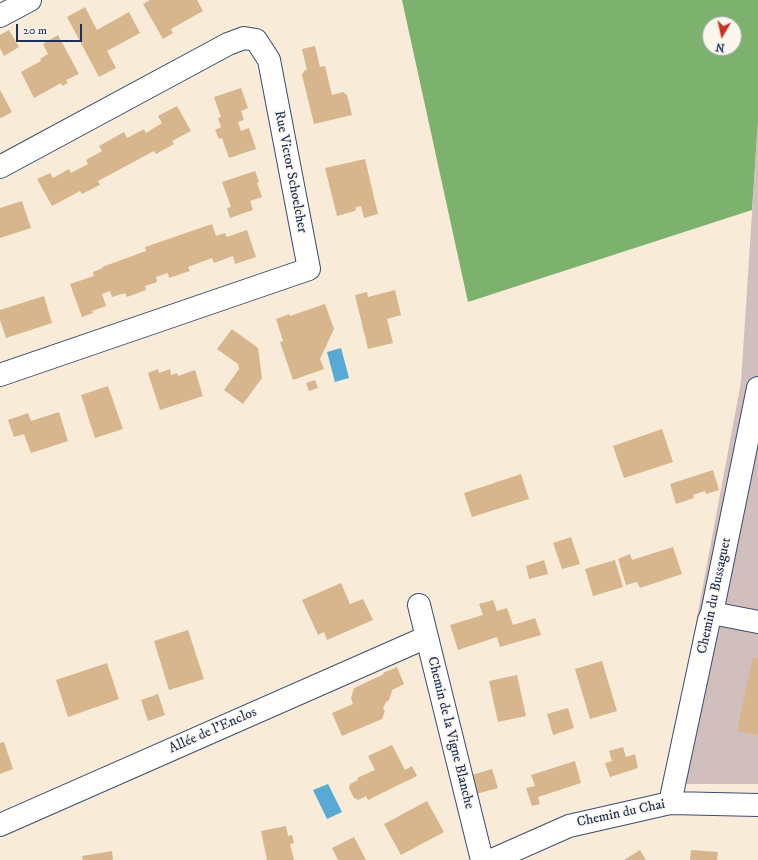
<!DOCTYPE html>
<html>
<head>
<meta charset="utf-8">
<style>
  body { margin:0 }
  #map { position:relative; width:758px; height:860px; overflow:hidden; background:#f8ebd7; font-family:"IM FELL DW Pica",serif }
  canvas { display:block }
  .north { position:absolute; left:702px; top:16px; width:40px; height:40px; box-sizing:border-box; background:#fbf7ec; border:1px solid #a1a7b3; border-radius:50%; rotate:189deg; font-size:11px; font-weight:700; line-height:16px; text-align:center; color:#1b2f5e }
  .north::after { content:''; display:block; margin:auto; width:14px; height:18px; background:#c8321e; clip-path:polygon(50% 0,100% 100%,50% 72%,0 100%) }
  .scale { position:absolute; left:16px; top:24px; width:66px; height:18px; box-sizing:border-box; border:2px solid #1b2f5e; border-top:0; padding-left:5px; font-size:12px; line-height:14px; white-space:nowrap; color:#1b2f5e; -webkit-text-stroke:3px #fbf7ec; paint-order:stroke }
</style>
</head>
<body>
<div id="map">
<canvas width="758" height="860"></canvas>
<div class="north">N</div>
<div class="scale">20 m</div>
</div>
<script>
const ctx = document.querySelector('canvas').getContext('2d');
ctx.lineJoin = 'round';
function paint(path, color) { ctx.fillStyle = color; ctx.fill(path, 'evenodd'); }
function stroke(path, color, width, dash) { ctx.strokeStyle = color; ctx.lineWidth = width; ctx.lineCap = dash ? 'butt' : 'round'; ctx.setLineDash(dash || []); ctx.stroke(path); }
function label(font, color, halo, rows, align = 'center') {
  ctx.font = font + ' "IM FELL DW Pica",serif'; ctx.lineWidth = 3; ctx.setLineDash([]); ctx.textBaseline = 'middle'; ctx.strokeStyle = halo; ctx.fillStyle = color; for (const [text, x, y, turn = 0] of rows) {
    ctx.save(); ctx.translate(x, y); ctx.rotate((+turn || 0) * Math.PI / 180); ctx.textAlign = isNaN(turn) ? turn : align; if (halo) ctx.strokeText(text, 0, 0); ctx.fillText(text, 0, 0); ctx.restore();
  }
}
paint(new Path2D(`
  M 758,121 L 758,784 L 666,784 L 741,382 Z`), '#d1bfbd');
paint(new Path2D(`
  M 402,0 L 758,0 L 758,121 L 752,210 L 468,302 ZM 710,24 L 734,24 L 734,48 L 710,48 Z`), '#7db26e');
paint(new Path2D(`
  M 341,348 L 349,378 L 335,382 L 327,352 Z
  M 328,784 L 342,812 L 327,819 L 313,790 Z`), '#58a9d3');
paint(new Path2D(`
  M 150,0 L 197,0 L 203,11 L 171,29 L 173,33 L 163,39 L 143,4 Z
  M 85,7 L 97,30 L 129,12 L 140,33 L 107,51 L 116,68 L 99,77 L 67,17 Z
  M 9,30 L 19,47 L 4,56 L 0,48 L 0,35 Z
  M 58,35 L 79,74 L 66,80 L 68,83 L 62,86 L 61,83 L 34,98 L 21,72 L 41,61 L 40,59 L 48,54 L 43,44 Z
  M 315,46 L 320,67 L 325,66 L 332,95 L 343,92 L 347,95 L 352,115 L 314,124 L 302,75 L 305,70 L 307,70 L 302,49 Z
  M 241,88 L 248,108 L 241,111 L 244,120 L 238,122 L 241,131 L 249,128 L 256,149 L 229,158 L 222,138 L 219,139 L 215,130 L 221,127 L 218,118 L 221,117 L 214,97 Z
  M 0,90 L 12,112 L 1,118 L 0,117 Z
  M 177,106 L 191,131 L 172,141 L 174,144 L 156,154 L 154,151 L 98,181 L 100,185 L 82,194 L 80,191 L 52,206 L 37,179 L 50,173 L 53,178 L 69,169 L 71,173 L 88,164 L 86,160 L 102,151 L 99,146 L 124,132 L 127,138 L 144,129 L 146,133 L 162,123 L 158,116 Z
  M 365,159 L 378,214 L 364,218 L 361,206 L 356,207 L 355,211 L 337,216 L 325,168 Z
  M 255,171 L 259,182 L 257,183 L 262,197 L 250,201 L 253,210 L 230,218 L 227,208 L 231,207 L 222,182 Z
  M 22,201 L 31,228 L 0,238 L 0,208 Z
  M 212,224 L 216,236 L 225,233 L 227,237 L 247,230 L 256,257 L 235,264 L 233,256 L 214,263 L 212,258 L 188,267 L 190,271 L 169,278 L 168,273 L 156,277 L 157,282 L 145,286 L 146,290 L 127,297 L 125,293 L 112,297 L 110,291 L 102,294 L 106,306 L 92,311 L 93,313 L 82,317 L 70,284 L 94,276 L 93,272 L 103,268 L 102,267 L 146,251 L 145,247 Z
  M 395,290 L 401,315 L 387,319 L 393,343 L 368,349 L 355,295 L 367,292 L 368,297 Z
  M 44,296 L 52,323 L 6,338 L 0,320 L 0,310 Z
  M 325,304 L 334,329 L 320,359 L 324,369 L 293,380 L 280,342 L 283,341 L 276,319 L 289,314 L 290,316 Z
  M 232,329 L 258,348 L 262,378 L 243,404 L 224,390 L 239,369 L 238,364 L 217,349 Z
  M 158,369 L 159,373 L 170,369 L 171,375 L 177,373 L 178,376 L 195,370 L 203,396 L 160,410 L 148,373 Z
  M 315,380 L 318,388 L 309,391 L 306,383 Z
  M 108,386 L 123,429 L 95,438 L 81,395 Z
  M 59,412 L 68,441 L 31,453 L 24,434 L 14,437 L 8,420 L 28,413 L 31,421 Z
  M 662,429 L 673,462 L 624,478 L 613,446 Z
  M 713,470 L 719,490 L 706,494 L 705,491 L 693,495 L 694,498 L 676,504 L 670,484 Z
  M 521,474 L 529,499 L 472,517 L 464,493 Z
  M 571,537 L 580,564 L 562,569 L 553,543 Z
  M 673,547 L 682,574 L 640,588 L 637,582 L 626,585 L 618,559 L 630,554 L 632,560 Z
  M 544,560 L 548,574 L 529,579 L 526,566 Z
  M 615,560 L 623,587 L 593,596 L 585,569 Z
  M 341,583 L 350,604 L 363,599 L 373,620 L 327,640 L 324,632 L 318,635 L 302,600 Z
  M 493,600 L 497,611 L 507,608 L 513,625 L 535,618 L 541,635 L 500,647 L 497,637 L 458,650 L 450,625 L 483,615 L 479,604 Z
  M 188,630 L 204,679 L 169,690 L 154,641 Z
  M 753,657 L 758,658 L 758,735 L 737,731 Z
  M 602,661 L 617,711 L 590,719 L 575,669 Z
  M 107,663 L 119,699 L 68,717 L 56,680 Z
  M 397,667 L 404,684 L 392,690 L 392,691 L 389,700 L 386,702 L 383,708 L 385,711 L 382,719 L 342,736 L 332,713 L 353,704 L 351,698 L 354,688 L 384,674 L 383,673 Z
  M 517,675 L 526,716 L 498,722 L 489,681 Z
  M 158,694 L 165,715 L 148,721 L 141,700 Z
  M 568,708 L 574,728 L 553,735 L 547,714 Z
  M 4,742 L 13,769 L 0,774 L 0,743 Z
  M 392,745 L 405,770 L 412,766 L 417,776 L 368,800 L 366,796 L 358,800 L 354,798 L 349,788 L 350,784 L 358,780 L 357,778 L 375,770 L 368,756 Z
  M 623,747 L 626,757 L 635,754 L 638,768 L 610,777 L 605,763 L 612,761 L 609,751 Z
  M 575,761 L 581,783 L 538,797 L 540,804 L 532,806 L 526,788 L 535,786 L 531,775 Z
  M 492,769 L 498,788 L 476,794 L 472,775 Z
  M 427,801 L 444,832 L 401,855 L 384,824 Z
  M 286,826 L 288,836 L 292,835 L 294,843 L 290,844 L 294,860 L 267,860 L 261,831 Z
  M 354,837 L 366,860 L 338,860 L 332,848 Z
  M 640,850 L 646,860 L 624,860 Z
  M 691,850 L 718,852 L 717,860 L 690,860 Z
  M 112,851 L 113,860 L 83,860 L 82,856 Z`), '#d8b68d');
const minor = new Path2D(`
  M 0,16 L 30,0
  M 0,167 L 228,44 L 244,38 L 256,40 L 269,60 L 309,269 L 0,375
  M 419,605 L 482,860
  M 712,613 L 758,622
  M 670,803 L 709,620 L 712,613 L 758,388
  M 0,825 L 427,637
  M 492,860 L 569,826 L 670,803 L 758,805`);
stroke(minor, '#3c4b70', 24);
stroke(minor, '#fff', 22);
label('14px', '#1b2f5e', '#fbf7ec', [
  ["Rue Victor Schoelcher",290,172,79],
  ["Chemin du Bussaguet",715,596,-78],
  ["Allée de l'Enclos",213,731,-24],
  ["Chemin de la Vigne Blanche",450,733,76],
  ["Chemin du Chai",621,814,-12]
]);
</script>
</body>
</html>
